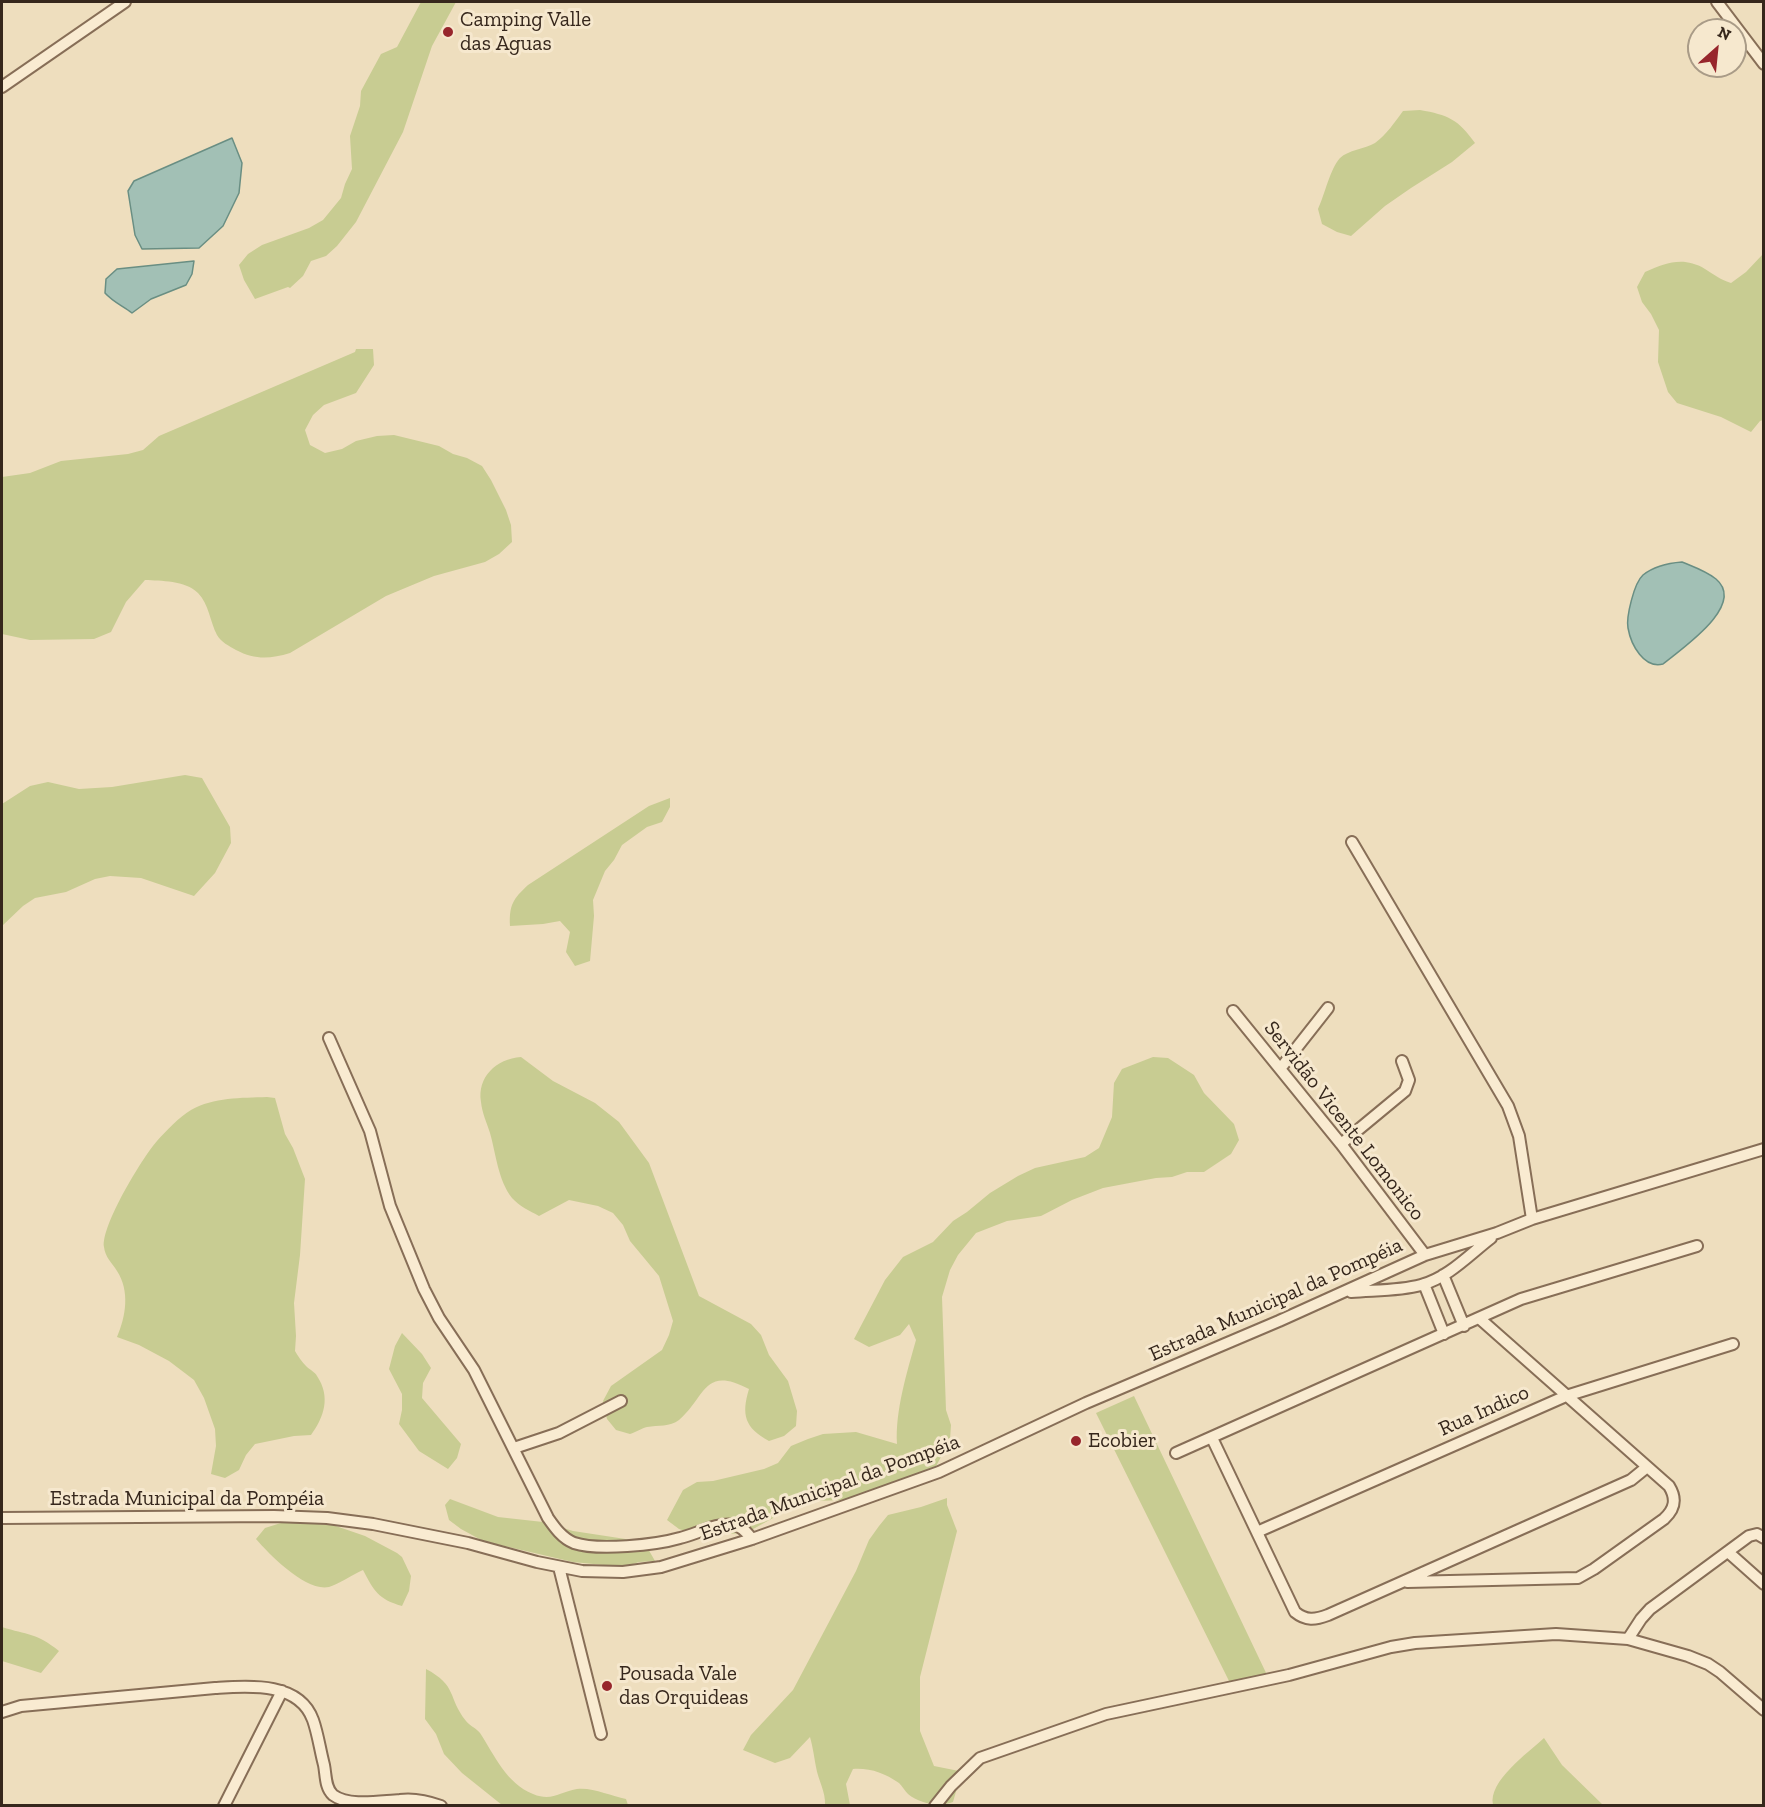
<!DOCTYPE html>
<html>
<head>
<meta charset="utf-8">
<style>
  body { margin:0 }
  #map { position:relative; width:1765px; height:1807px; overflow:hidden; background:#eedebe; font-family:"Zilla Slab",serif }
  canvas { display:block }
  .frame { position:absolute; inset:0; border:3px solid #36271c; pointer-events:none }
  .north { position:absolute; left:1687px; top:18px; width:60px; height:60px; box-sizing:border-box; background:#f6e8ce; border:2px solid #a99b87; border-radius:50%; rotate:27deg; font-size:16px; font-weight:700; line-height:24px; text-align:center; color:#36271c }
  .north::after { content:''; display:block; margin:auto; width:21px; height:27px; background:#97262c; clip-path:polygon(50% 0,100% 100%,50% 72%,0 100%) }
</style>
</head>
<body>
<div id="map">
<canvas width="1765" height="1807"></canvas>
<div class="frame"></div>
<div class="north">N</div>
</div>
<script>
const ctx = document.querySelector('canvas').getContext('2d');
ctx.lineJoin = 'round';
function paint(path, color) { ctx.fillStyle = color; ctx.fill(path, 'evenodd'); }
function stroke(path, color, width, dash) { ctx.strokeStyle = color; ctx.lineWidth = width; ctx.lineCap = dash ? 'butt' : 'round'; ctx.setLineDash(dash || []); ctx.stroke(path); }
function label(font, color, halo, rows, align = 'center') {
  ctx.font = font + ' "Zilla Slab",serif'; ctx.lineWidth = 6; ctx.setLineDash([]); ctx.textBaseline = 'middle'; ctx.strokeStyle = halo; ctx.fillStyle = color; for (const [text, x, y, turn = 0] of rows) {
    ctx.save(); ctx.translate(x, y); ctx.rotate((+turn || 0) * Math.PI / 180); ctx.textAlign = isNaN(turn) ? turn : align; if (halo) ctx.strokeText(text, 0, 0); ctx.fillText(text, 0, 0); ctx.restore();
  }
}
paint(new Path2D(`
  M 421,2 L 456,2 L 432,46 L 403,132 L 356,222 L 337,246 L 326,256 L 311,261 L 303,276 L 290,288 L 288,287 L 255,299 L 244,280 L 239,265 L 248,254 L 262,245 L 309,228 L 323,220 L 341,198 L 345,184 L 352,169 L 350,136 L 360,106 L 361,91 L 381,54 L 397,47 Z
  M 1420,110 C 1448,115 1458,119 1475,143 L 1452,162 L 1411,188 L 1385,206 L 1351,236 L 1337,232 L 1322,224 L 1318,209 C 1325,194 1330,169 1340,158 C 1348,150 1365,149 1375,143 C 1386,135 1395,122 1403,111 Z
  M 1763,254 L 1763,420 L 1760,421 L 1751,432 L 1721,417 L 1677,403 L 1668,392 L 1658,362 L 1659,330 L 1651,314 L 1642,302 L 1637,287 L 1645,272 C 1666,263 1683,256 1705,269 C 1715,275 1719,279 1731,283 L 1746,272 Z
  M 356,349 L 373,349 L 374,365 L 356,393 L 324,405 L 313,415 L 305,430 L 310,445 L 325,453 L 342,449 L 356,441 L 377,436 L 394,435 L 439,446 L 453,454 L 467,458 L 482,466 L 491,480 L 506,510 L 511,525 L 512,542 L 499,554 L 485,562 L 434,576 L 386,596 L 290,653 C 270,659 255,660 236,650 C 229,646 221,642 217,635 C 210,622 209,604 198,593 C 185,580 161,581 145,580 L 126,602 L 111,632 L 94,639 L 30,640 L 2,634 L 2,477 L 30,473 L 61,461 L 128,454 L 143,450 L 159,436 L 355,352 Z
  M 185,775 L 202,778 L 230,827 L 231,843 L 215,873 L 194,896 L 141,878 L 110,876 L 95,879 L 66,892 L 35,898 L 23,906 L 2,926 L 2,804 L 30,786 L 48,782 L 79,789 L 112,787 Z
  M 670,798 L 670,807 L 662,822 L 647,827 L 622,845 L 614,860 L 605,871 L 593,900 L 594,916 L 590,961 L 575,966 L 566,952 L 570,932 L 560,921 L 543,924 L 510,926 C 509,905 513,899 528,885 L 649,806 Z
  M 521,1057 L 553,1081 L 595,1103 L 619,1122 L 649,1163 L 699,1296 L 751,1324 L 761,1335 L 769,1355 L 788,1381 L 797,1411 L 796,1426 L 784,1436 L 769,1441 C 745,1428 741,1415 749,1389 C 703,1365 706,1397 679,1420 C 670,1427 658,1425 647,1427 C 642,1428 636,1432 630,1434 L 616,1430 L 607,1419 L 603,1401 L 611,1386 L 662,1350 L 669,1335 L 673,1321 L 659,1276 L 630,1241 L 623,1225 L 613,1213 L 598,1206 L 569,1200 L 539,1216 C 530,1211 519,1206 512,1198 C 498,1180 496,1154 490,1133 C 487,1123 482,1113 481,1102 C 477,1077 496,1059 521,1057 Z
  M 1153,1057 L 1168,1058 L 1194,1075 L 1204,1093 L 1234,1124 L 1239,1140 L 1231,1154 L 1204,1172 L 1187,1172 L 1172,1177 L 1156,1178 L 1103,1188 L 1072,1200 L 1041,1216 L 1007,1221 L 976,1233 L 958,1255 L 950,1270 L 942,1297 L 946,1410 L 951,1425 L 950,1440 L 934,1470 L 861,1501 L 846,1500 L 813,1501 L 782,1513 L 746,1533 L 707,1535 L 692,1533 L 679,1529 L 667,1520 L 683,1490 L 697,1482 L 713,1481 L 764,1469 L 778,1463 L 791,1446 L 808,1439 L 823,1434 L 856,1432 L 897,1444 C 895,1411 907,1372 916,1340 L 909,1324 L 900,1335 L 869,1347 L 854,1339 L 885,1280 L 903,1257 L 933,1242 L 953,1221 L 967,1212 L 990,1193 L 1018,1176 L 1035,1168 L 1085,1157 L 1099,1148 L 1112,1117 L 1114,1083 L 1122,1069 Z
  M 267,1097 L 275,1098 L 285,1134 L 293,1148 L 305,1179 L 300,1255 L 294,1303 L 296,1336 L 295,1351 C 298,1356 302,1362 306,1366 C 310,1370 315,1372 317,1376 C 331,1397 324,1417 311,1435 L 294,1436 L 255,1444 L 246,1455 L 239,1470 L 225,1478 L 211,1474 L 216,1446 L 215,1429 L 204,1398 L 194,1380 L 169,1361 L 139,1345 L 117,1337 C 126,1316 130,1291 117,1271 C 112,1263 105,1257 104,1247 C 101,1226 142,1158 157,1141 C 166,1131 179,1117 191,1110 C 214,1097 241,1098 267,1097 Z
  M 402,1333 L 422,1354 L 431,1368 L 423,1383 L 422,1398 L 461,1444 L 457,1458 L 448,1469 L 419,1451 L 399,1424 L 402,1410 L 402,1394 L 389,1369 L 395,1346 Z
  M 1134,1396 L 1268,1677 L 1230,1683 L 1096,1413 Z
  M 947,1498 L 947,1505 L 957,1531 L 920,1677 L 920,1731 L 934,1766 L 959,1771 L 957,1788 L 953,1802 C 940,1807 920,1804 908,1794 C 905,1791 902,1786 899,1783 C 884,1773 871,1768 853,1769 L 846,1784 L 850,1805 L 825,1805 C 826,1792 818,1780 816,1767 C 814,1756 813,1748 810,1737 L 790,1758 L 775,1763 L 743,1750 L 751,1735 L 793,1690 L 856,1571 L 869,1540 L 879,1526 L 888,1515 L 921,1507 Z
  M 450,1499 L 498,1517 L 543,1522 L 573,1531 L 632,1540 L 647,1547 L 655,1561 L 639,1562 L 624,1567 L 573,1562 L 483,1541 L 461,1529 L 449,1520 L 445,1505 Z
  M 284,1522 L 333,1525 L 365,1536 L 397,1553 L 402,1557 L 411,1576 L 409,1591 L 402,1606 C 378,1599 374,1591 363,1570 C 354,1574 337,1585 329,1587 C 306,1592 270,1555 256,1539 L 265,1528 Z
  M 2,1627 C 27,1635 37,1633 59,1651 L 41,1673 L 2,1661 Z
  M 426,1669 C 458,1686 447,1697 466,1721 C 470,1726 476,1728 480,1733 C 495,1756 506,1783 533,1794 C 552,1802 559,1792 577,1789 C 592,1787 611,1796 626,1799 L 628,1805 L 502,1805 L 462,1773 L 444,1754 L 436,1734 L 425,1719 Z
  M 1544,1738 L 1562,1765 L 1603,1805 L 1493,1805 C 1488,1781 1528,1753 1544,1738 Z`), '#c8cc92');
const water = new Path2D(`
  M 232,138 L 242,163 L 239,193 L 223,226 L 199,248 L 142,249 L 135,235 L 128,191 L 134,181 Z
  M 194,261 L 192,274 L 186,285 L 151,299 L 132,313 C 123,306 113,302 105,293 L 106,279 L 117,269 Z
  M 1682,562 C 1694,567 1706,571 1716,579 C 1747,605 1681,649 1663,664 C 1644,669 1631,645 1628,628 C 1626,617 1634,583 1643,575 C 1653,567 1669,563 1682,562 Z`);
paint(water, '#a2c0b5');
stroke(water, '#698e83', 1.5);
const minor = new Path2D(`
  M 1717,2 L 1764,64
  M 2,87 L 125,2
  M 1352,842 L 1508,1106 L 1519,1136 L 1532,1219
  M 1233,1011 L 1341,1144 L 1425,1255
  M 329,1038 L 370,1131 L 390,1206 L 424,1289 L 439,1318 L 474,1370 L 548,1518 C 555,1528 562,1538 574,1543 C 598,1551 656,1545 680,1538 C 697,1534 717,1522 734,1525 C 742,1526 747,1533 752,1539
  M 1280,1069 L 1328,1008
  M 1341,1144 L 1405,1091 L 1409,1080 L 1402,1061
  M 1443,1275 L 1464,1326
  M 1424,1284 L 1444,1334
  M 1351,1292 C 1374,1290 1399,1291 1421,1285 C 1448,1278 1470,1254 1491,1238
  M 1212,1438 L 1295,1612 C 1306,1621 1315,1620 1328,1615 L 1631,1480 L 1647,1467
  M 514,1448 L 559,1433 L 621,1401
  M 1176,1453 L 1521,1299 L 1697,1246
  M 2,1518 L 274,1516 L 327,1518 L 373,1524 L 468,1543 L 537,1562 L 582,1571 L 623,1572 L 661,1567 L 752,1539 L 939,1472 L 1086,1403 L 1279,1321 L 1425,1255 L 1497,1233 L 1532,1219 L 1764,1149
  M 1257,1532 L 1566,1396 L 1733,1344
  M 1728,1552 L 1764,1584
  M 559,1567 L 601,1734
  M 1407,1582 L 1578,1578 L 1594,1569 L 1664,1519 C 1675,1509 1677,1499 1669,1486 L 1479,1318
  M 1628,1639 L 1641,1619 L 1650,1609 L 1749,1536 L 1757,1534 L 1764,1538
  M 2,1712 L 21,1706 L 215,1688 C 248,1686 299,1681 313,1720 C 318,1734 320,1750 324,1765 C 326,1775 325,1788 333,1795 C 349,1807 380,1801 400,1800 C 414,1798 427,1801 441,1806
  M 224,1806 L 282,1691
  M 935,1806 L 951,1786 L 980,1758 L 1106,1714 L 1289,1675 L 1391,1647 L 1415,1643 L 1556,1634 L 1628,1639 L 1688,1656 L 1708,1664 L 1720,1672 L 1764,1710`);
stroke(minor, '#876e57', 14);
stroke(minor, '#f9ebd1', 10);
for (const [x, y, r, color] of [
  [448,32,6,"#97262c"],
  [1076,1441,6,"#97262c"],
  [607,1686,6,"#97262c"]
]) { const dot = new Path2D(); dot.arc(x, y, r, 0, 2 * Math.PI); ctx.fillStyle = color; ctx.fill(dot); stroke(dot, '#f6e8ce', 2); }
label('21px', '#36271c', '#f6e8ce', [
  ["Camping Valle",460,20],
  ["das Aguas",460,44],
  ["Ecobier",1088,1441],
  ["Pousada Vale",619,1674],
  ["das Orquideas",619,1698]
], 'left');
label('21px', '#36271c', '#f6e8ce', [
  ["Servidão Vicente Lomonico",1344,1121,52],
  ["Estrada Municipal da Pompéia",1276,1300,-24],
  ["Rua Indico",1484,1411,-24],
  ["Estrada Municipal da Pompéia",830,1488,-20],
  ["Estrada Municipal da Pompéia",187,1499]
]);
</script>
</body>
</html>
